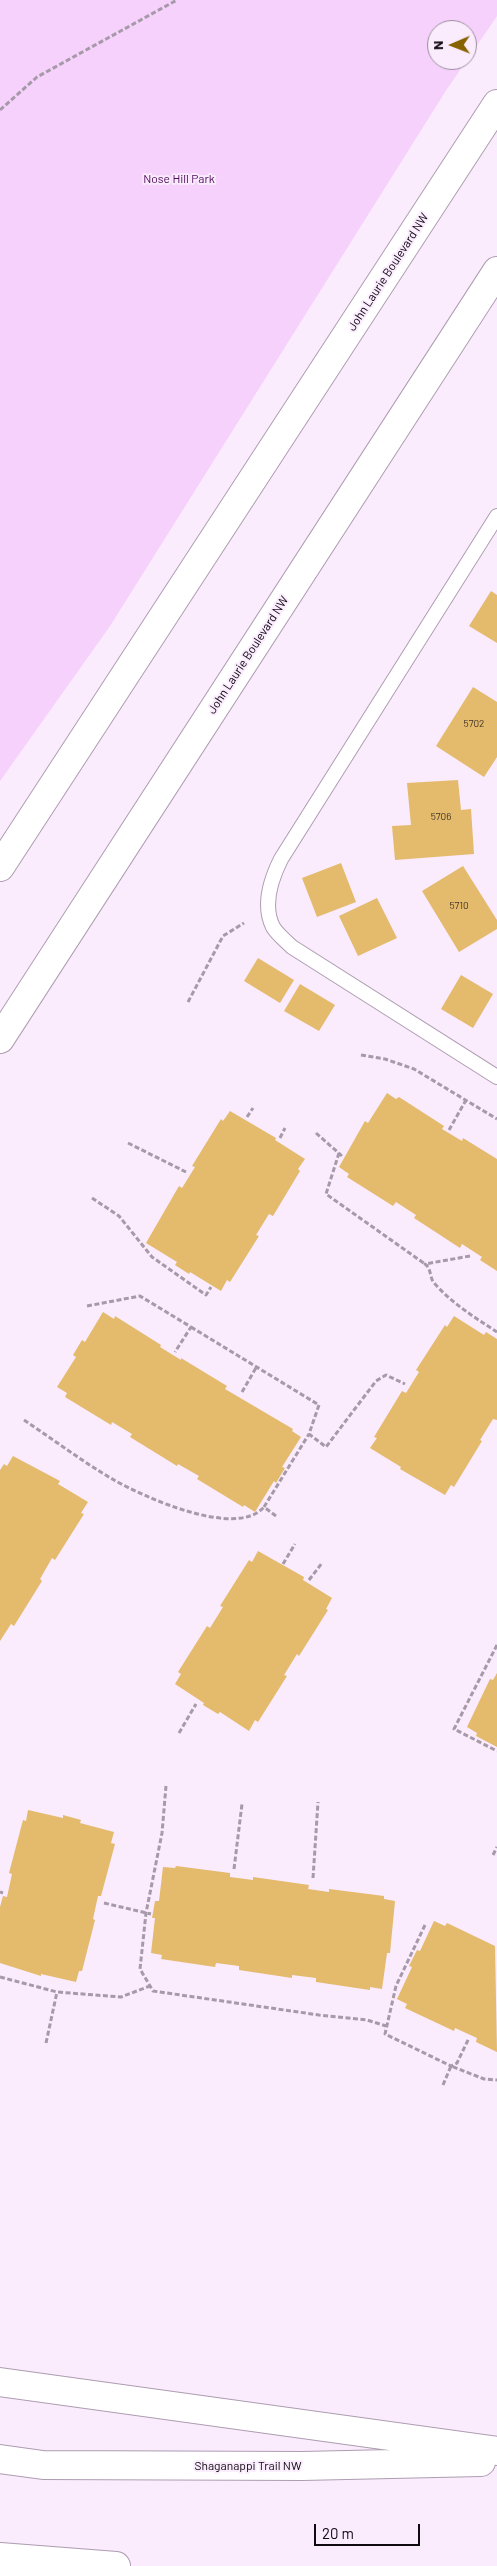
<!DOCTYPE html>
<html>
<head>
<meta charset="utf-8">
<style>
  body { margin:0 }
  #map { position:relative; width:497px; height:2566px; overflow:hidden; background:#faebfd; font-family:Barlow,sans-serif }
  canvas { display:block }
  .north { position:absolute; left:427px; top:20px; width:50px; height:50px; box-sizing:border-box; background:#faebfd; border:1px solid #9c919e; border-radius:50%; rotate:269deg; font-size:14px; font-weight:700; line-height:20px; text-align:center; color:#0f0910 }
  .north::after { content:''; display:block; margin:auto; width:18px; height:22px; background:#876200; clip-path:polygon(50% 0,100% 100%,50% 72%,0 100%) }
  .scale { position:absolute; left:314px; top:2524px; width:106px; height:22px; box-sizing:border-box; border:2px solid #0f0910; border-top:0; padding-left:6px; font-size:15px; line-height:18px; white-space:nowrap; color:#0f0910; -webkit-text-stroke:4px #faebfd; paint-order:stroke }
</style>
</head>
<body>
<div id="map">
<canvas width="497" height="2566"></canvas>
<div class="north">N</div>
<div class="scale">20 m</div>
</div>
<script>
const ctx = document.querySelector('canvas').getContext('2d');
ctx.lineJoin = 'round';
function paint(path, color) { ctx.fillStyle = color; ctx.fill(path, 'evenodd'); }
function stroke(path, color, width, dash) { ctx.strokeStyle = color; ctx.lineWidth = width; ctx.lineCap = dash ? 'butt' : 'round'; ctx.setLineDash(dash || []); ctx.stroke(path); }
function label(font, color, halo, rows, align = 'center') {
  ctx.font = font + ' Barlow,sans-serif'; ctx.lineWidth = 4; ctx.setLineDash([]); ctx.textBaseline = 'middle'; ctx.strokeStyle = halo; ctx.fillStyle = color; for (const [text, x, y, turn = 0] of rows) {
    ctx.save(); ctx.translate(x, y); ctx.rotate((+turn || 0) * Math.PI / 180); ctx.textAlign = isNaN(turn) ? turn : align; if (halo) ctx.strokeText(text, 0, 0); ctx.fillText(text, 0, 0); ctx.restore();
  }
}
paint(new Path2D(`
  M 0,0 L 497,0 L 497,16 L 445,92 L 110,626 L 0,781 ZM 437,30 L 467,30 L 467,60 L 437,60 Z`), '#f5d1fc');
paint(new Path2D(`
  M 491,591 L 497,595 L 497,643 L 469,626 Z
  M 473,687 L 497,702 L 497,757 L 484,777 L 436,746 Z
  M 458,780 L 461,810 L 471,809 L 474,854 L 395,860 L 392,826 L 411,825 L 407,783 Z
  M 341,863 L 356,902 L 317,917 L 302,878 Z
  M 463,866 L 497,920 L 497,929 L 459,952 L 422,891 Z
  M 377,898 L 397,938 L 358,956 L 339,916 Z
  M 258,958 L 294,980 L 280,1003 L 244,981 Z
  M 461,975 L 493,994 L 473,1028 L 441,1009 Z
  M 300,984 L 335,1005 L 319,1031 L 284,1011 Z
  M 387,1093 L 396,1099 L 399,1097 L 444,1126 L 442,1129 L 462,1141 L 463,1138 L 497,1159 L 497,1271 L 480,1260 L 482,1257 L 462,1244 L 460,1248 L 414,1218 L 416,1215 L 396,1202 L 393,1206 L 347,1177 L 349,1174 L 339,1167 L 365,1121 L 368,1123 Z
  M 230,1111 L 276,1138 L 275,1140 L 305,1159 L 298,1169 L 300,1171 L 273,1216 L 269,1214 L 256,1235 L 259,1236 L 230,1282 L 227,1280 L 221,1291 L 190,1272 L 189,1274 L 175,1265 L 177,1262 L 146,1243 L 179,1186 L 182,1188 L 195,1167 L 192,1166 L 221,1119 L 223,1121 Z
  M 103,1312 L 114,1319 L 115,1316 L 161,1345 L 160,1347 L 181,1360 L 181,1358 L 227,1386 L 225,1389 L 293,1429 L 292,1431 L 301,1437 L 282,1467 L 285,1468 L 276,1483 L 274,1481 L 255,1512 L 244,1505 L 243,1507 L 197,1479 L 199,1476 L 178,1464 L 177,1466 L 130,1437 L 132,1434 L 112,1422 L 111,1425 L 65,1397 L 67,1393 L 57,1387 L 76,1357 L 73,1355 L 82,1340 L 85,1342 Z
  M 454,1316 L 484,1335 L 486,1332 L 497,1339 L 497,1420 L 493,1419 L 480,1440 L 482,1441 L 454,1487 L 451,1485 L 445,1495 L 400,1469 L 401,1467 L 370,1448 L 377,1438 L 374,1437 L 402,1391 L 406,1393 L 419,1372 L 416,1370 L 445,1325 L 447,1327 Z
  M 13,1456 L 60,1481 L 58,1484 L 88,1502 L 81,1513 L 84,1514 L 55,1560 L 52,1558 L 40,1579 L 42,1581 L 14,1626 L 11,1624 L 0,1641 L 0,1470 L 4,1464 L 7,1466 Z
  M 258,1551 L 304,1577 L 303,1580 L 332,1598 L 326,1609 L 328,1610 L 299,1656 L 297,1654 L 284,1675 L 287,1676 L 258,1722 L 255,1720 L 249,1731 L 220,1712 L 218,1714 L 203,1705 L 204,1703 L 175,1684 L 181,1674 L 178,1672 L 207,1626 L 210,1628 L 223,1607 L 220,1606 L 249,1560 L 252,1562 Z
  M 497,1673 L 497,1747 L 476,1736 L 477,1733 L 467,1727 L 490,1679 L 493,1680 Z
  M 28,1810 L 63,1818 L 63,1815 L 81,1820 L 80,1823 L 114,1832 L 111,1843 L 115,1844 L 101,1896 L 98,1896 L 93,1919 L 95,1920 L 82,1971 L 79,1971 L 76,1982 L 41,1974 L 41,1976 L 0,1963 L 0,1907 L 3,1896 L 7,1897 L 12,1874 L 9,1873 L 23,1820 L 26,1821 Z
  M 176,1866 L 230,1873 L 230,1877 L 253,1880 L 253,1877 L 309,1885 L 308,1889 L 329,1892 L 329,1889 L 384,1896 L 384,1899 L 395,1901 L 390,1953 L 387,1953 L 382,1989 L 370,1987 L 370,1990 L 316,1982 L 316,1978 L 292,1975 L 292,1978 L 239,1970 L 239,1966 L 216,1963 L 215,1967 L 161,1959 L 162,1955 L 151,1953 L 155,1918 L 152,1918 L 155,1901 L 159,1901 L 163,1867 L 175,1868 Z
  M 434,1921 L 445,1926 L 447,1923 L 495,1946 L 497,2052 L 476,2042 L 477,2038 L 455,2028 L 454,2031 L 405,2008 L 407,2004 L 397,1999 L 412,1967 L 409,1966 L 417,1950 L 420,1951 Z`), '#e4ba6c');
const service = new Path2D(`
  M 497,516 L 281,859 C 271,879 262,905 273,927 C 277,934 286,941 292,947 L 497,1077`);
const primary = new Path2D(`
  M 0,867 L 497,104
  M 0,1039 L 497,271
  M 0,2382 L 497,2451
  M 0,2459 L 43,2465 L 302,2466 L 481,2462
  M 0,2557 L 116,2566`);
stroke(service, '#ae9cb1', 16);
stroke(primary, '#ae9cb1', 30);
stroke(new Path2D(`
  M 0,110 L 37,77 L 177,0
  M 188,1002 L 223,936 L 244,923
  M 361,1055 L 385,1059 L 414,1069 L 497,1119
  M 247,1117 L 253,1108
  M 449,1130 L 466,1100
  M 316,1133 L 342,1156
  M 280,1138 L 285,1128
  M 128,1143 L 186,1172
  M 339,1153 L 326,1194 L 425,1264
  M 92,1198 L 119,1216 L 152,1257 L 206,1295 L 211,1287
  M 470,1256 L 425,1264 C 432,1269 429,1278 435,1284 C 453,1304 474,1317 497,1332
  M 87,1306 L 140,1296 L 191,1327 L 175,1352
  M 191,1327 L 319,1405 L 309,1434 L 326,1447 L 376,1381 L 386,1375 L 405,1384
  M 242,1392 L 257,1366
  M 24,1420 C 54,1440 83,1462 114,1480 C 144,1497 236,1539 264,1507
  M 276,1516 L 264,1507 L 309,1434
  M 283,1564 L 295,1544
  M 309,1580 L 322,1563
  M 497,1645 L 454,1729 L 497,1751
  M 179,1733 L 196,1704
  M 166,1786 L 162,1833 L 146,1913 L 140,1969 L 153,1991 L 319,2015 L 367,2020 L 386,2026
  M 493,1855 L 497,1847
  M 234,1869 L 242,1804
  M 313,1878 L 318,1802
  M 0,1892 L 3,1893
  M 104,1903 L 151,1914
  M 425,1925 L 396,1986 L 385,2034 L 451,2066 L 457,2063 L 469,2038
  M 0,1977 L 57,1992 L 121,1997 L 150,1986
  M 46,2043 L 57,1992
  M 443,2085 L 451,2066 L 484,2079 L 497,2080`), '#a69aa8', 3, [5, 2.5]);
stroke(service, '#fff', 14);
stroke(primary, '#fff', 28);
label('10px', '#443527', null, [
  ["5702",474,724],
  ["5706",441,817],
  ["5710",459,906]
]);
label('12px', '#4e0a5a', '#faebfd', [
  ["Nose Hill Park",179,179]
]);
label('12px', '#0f0910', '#faebfd', [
  ["John Laurie Boulevard NW",388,272,-57],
  ["John Laurie Boulevard NW",248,655,-57],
  ["Shaganappi Trail NW",248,2466]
]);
</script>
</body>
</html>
